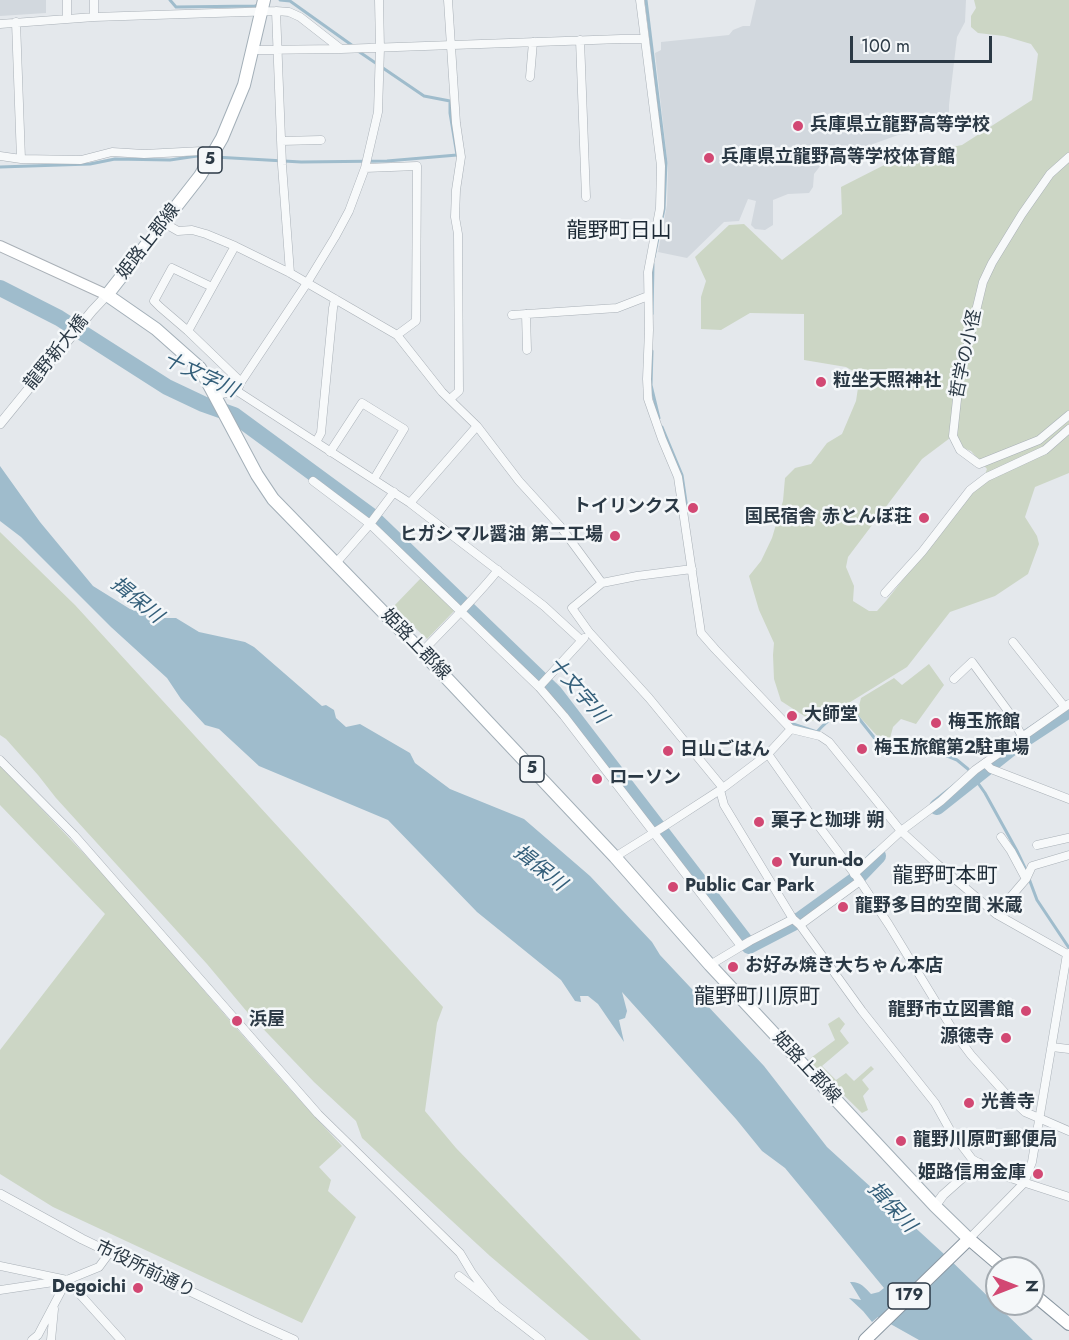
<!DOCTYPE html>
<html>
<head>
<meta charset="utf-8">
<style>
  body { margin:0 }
  #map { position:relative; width:1069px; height:1340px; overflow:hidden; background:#e4e8ec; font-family:Jost,sans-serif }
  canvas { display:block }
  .north { position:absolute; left:985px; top:1256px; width:60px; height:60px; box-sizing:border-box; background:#f4f7f9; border:2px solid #a4abb1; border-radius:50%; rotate:90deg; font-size:16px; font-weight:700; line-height:24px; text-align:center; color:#2b3945 }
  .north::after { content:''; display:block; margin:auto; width:21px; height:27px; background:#d24873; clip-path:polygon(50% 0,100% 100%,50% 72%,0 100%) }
  .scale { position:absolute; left:850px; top:36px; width:142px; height:27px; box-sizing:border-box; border:3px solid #2b3945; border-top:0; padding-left:8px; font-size:18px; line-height:21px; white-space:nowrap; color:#2b3945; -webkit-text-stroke:4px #f4f7f9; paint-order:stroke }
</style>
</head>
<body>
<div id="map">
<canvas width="1069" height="1340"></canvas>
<div class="north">N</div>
<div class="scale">100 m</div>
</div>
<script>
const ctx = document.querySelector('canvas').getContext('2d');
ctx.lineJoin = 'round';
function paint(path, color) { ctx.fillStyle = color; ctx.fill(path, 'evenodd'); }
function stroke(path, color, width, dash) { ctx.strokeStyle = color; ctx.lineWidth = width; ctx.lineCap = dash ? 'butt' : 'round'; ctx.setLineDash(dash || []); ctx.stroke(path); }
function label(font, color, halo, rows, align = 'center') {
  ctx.font = font + ' Jost,"Noto Sans JP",sans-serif'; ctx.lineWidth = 5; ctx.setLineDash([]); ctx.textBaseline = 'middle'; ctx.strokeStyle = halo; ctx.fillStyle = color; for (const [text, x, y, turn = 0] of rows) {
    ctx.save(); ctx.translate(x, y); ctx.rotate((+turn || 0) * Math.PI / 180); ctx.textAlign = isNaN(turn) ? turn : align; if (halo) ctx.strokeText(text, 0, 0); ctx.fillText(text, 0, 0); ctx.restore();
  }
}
paint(new Path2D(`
  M 0,0 L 46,0 L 46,13 L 0,16 Z
  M 756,0 L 966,0 L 965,22 L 957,37 L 949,105 L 949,122 L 915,129 L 845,154 L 821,165 L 814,174 L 813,187 L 809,193 L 788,194 L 773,200 L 773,225 L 765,230 L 755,229 L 751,225 L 756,201 L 748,199 L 739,221 L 724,222 L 687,258 L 658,252 L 667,205 L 668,167 L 655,53 L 661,50 L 661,42 L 729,35 L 733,30 L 743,26 L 750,26 Z`), '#d2d8de');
paint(new Path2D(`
  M 974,0 L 1069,0 L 1069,473 L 1035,487 L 1025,517 L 1037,536 L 1039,544 L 1028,574 L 995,596 L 950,612 L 907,667 L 839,709 L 812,721 L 781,701 L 774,679 L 773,655 L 774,643 L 759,610 L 749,576 L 761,561 L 772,538 L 783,501 L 785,478 L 795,468 L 811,464 L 827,443 L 842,434 L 856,401 L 860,375 L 846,367 L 804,360 L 804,314 L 750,313 L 721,330 L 701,329 L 701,297 L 706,281 L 695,257 L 729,225 L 744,224 L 782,260 L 842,214 L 841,187 L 898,158 L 962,145 L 1032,100 L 1038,54 L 1031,44 L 1004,36 L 978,33 L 971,27 L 971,16 L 976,8 ZM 950,438 L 952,444 L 971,451 L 987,469 L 984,477 L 886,601 L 877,611 L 869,611 L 853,601 L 854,586 L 846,567 L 848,557 L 922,459 Z
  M 0,532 L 75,605 L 443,1007 L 437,1023 L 425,1111 L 456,1148 L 641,1340 L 589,1340 L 490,1256 L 362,1138 L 356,1121 L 314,1082 L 248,1013 L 207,964 L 56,798 L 38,775 L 6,739 L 0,735 Z
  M 421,578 L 455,610 L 427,639 L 393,607 Z
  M 929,664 L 944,685 L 916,724 L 901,719 L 893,727 L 889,742 L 880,739 L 857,714 L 861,698 L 894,678 L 902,685 Z
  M 0,765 C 43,811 87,855 128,902 C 199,984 268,1067 342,1146 L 319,1167 L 331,1180 L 328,1191 L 356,1217 L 302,1323 L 53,1207 L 0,1174 L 0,1050 L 105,914 L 0,805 Z
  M 839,1017 L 845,1024 L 840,1031 L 849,1043 L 822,1066 L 836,1080 L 846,1073 L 854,1081 L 871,1066 L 874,1069 L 862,1080 L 869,1089 L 863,1096 L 868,1110 L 862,1113 L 808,1060 L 835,1040 L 828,1024 Z`), '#ccd6c5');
paint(new Path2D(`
  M 0,466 L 40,522 L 93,586 L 130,609 L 158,618 L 176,618 L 199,632 L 245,642 L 254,647 L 322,706 L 326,705 L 334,710 L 336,718 L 346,727 L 360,724 L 410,753 L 415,763 L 450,789 L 524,819 L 590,876 L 652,942 L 660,955 L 764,1066 L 827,1147 L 944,1254 L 1033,1340 L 919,1340 L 878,1317 L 872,1322 L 863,1311 L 849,1298 L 861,1300 L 850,1282 C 859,1281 865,1287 871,1294 L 879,1292 L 884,1288 L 785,1168 L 762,1151 L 736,1119 L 622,992 L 627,1011 L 625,1018 L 619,1020 L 624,1042 L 598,1004 L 588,996 L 580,996 L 581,1002 L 575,1001 L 561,980 L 477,912 L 388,820 L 259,766 L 219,729 L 205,725 L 181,699 L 167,678 L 111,627 L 21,537 L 0,521 Z`), '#9fbccc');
stroke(new Path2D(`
  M 170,0 L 176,7 L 255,6 L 259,5
  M 280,0 L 290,1 L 353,46
  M 646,0 L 666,163 L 664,209 L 654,257
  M 215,157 L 301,162 L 387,161 L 457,155 L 450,113 L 450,101 L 424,96 L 358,51
  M 0,167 L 90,164 L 115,159 L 170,160 L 197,156 L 208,156
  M 652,314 L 653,264
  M 652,351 L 651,385 L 659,418
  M 662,427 L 682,475 L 687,509
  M 790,723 L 817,732 C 832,715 835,716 857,716 L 876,740 L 887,745 L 940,753 L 957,760 L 968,769 L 985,793 L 1017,851 L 1025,868 L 1037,900 L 1069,948`), '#9fbccc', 3);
stroke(new Path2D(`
  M 0,288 L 59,318 L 167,387 L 203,404 L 234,415 L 370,515 L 555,693 L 749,946 L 801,919 L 855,880 L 878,856
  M 937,807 L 1014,746 L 1069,710`), '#9fbccc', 16);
const minor = new Path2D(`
  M 94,0 L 94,17
  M 448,0 L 456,123 L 461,157 L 456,190 L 455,217 L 458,234 L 459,391 L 450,399
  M 640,0 L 661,166 L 660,208 L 648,272 L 649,330 L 647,379 L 648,399 L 662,439 L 678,477 L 701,633 L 715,649 L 791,729 L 820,736 L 829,742 L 901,831 L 936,863 L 996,914 L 1067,954 L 1069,953
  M 276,11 L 282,165 L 290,273
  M 67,19 L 67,0
  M 16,22 L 21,159
  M 0,24 L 94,17 L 276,11 L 289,12 L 300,17 L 341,49 L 621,39 L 645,39
  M 580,40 L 586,197
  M 253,50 L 341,49
  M 530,77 L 533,42
  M 281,141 L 321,140
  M 0,156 L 21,159 L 81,160 L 112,152 L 144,154 L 202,151 L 212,155
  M 1069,157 L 1050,174 L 1022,214 L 992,263 L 983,282 L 959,381 L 953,436 L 960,450 L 979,464 L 1039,440 L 1069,415
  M 365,168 L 417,166 L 416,321 L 397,335
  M 164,223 L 178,231 L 192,230 L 206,234 L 235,246 L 290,273 L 397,335 L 442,392 L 477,426 L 519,481 L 560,526 L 602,583
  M 235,246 L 188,331 L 241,382
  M 526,314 L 527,350
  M 512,315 L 617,308 L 648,296
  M 188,331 L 160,307 L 154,301 L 172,268 L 212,287
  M 237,391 L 241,382 L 307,283 L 335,237 L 349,211 L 365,168 L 378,112 L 380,48 L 379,0
  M 216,395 L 237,391 L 410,503 L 544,606 L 581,640
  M 316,442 L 321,433 L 333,308 L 335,299
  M 330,452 L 362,403 L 404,429 L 374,479
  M 313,481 L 370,524 L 539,687 L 564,716 L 741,946
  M 410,503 L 477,426
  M 336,563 L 370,524 L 394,492
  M 692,569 L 637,576 L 602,583 L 572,608 L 589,632 L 649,698 L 723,788
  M 885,593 L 922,552 L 970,490 L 987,477 L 1045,450 L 1069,429
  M 1013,642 L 1064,706
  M 422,652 C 447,625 475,599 498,570
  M 954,679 L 972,662 L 1008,711 L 1022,736
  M 539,687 L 584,638
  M 768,754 L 818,825 L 860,881 L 889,925 L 956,1035 L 971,1055 L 1005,1093 L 1025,1112 L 1069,1131
  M 0,760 L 74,835 L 318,1114 L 460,1253 L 472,1273 L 498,1307
  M 985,763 L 991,769 L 1069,799
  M 720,790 L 724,805 L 793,919 L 800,925 L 862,1011 L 935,1103 L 950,1130 L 972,1159 L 995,1173 L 1069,1197
  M 1037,845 L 1068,838
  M 615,857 L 663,827 L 723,788 L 768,754 L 791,729
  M 854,874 L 901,831 L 941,801 L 975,770 L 1069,704
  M 1026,879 L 1032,866 L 1069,855
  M 996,914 L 1026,879 L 1011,851 L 1001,837
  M 800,925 L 860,881
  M 710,965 L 750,941 L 793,919
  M 1052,1047 L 1069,1049
  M 969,1239 L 1024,1183 L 1032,1162 L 1067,954
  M 0,1266 L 67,1280 L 121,1340
  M 459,1276 L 541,1340
  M 0,1290 L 67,1280 L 99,1267 L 110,1252
  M 32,1340 L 38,1335 L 67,1280
  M 51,1340 L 54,1309`);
const tertiary = new Path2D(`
  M 0,424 L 92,311 L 107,295
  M 0,1194 L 82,1239 L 252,1321 L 294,1340
  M 935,1206 L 943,1195 L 979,1163`);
const secondary = new Path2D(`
  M 0,246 L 107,295`);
const primary = new Path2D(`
  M 264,0 L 244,85 L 222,138 L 200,176 L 107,295 L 156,329 L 200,368 L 257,475 L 273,499 L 422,652 L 615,857 L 710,965 L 935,1206 L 969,1239`);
const trunk = new Path2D(`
  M 1033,1294 L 1069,1324
  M 865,1340 L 969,1239 L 1003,1268`);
stroke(minor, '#a9b0b7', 9);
stroke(tertiary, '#a9b0b7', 10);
stroke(secondary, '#a9b0b7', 12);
stroke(primary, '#a3afb8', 14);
stroke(trunk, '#8b98a3', 14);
stroke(minor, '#f7f9fa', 8);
stroke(tertiary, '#f7f9fa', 9);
stroke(secondary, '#fff', 10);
stroke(primary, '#fff', 12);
stroke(trunk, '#fff', 12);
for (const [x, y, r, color] of [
  [798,126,6,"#d24873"],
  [709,158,6,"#d24873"],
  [821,382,6,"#d24873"],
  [693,508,6,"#d24873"],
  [924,518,6,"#d24873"],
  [615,536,6,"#d24873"],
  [792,716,6,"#d24873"],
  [936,723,6,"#d24873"],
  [862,749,6,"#d24873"],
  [668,751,6,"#d24873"],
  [597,779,6,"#d24873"],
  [759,822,6,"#d24873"],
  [777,862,6,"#d24873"],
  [673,887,6,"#d24873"],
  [843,907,6,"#d24873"],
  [733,967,6,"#d24873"],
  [1026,1011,6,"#d24873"],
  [237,1021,6,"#d24873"],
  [1006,1038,6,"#d24873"],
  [969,1103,6,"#d24873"],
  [901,1141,6,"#d24873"],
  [1038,1174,6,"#d24873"],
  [138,1288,6,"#d24873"]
]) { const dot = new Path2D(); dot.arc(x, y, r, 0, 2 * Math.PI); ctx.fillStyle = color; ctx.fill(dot); stroke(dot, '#f4f7f9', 2); }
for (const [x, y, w] of [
  [210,160,24],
  [532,769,24],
  [909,1296,42]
]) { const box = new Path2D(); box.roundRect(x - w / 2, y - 13, w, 26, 4.5); ctx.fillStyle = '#f4f7f9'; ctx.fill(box); stroke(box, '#2b3945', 1.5); }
label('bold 16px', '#2b3945', null, [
  ["5",210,160],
  ["5",532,769],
  ["179",909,1296]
]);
label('bold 18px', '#2b3945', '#f4f7f9', [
  ["兵庫県立龍野高等学校",810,126],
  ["兵庫県立龍野高等学校体育館",721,158],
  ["粒坐天照神社",833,382],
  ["トイリンクス",681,508,"right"],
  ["国民宿舎 赤とんぼ荘",912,518,"right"],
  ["ヒガシマル醤油 第二工場",603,536,"right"],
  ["大師堂",804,716],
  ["梅玉旅館",948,723],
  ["梅玉旅館第２駐車場",874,749],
  ["日山ごはん",680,751],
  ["ローソン",609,779],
  ["菓子と珈琲 朔",771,822],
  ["Yurun-do",789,862],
  ["Public Car Park",685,887],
  ["龍野多目的空間 米蔵",855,907],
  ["お好み焼き大ちゃん本店",745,967],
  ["龍野市立図書館",1014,1011,"right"],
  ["浜屋",249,1021],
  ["源徳寺",994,1038,"right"],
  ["光善寺",981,1103],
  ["龍野川原町郵便局",913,1141],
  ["姫路信用金庫",1026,1174,"right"],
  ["Degoichi",126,1288,"right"]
], 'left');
label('18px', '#2b3945', '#f4f7f9', [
  ["姫路上郡線",149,242,-52],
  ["龍野新大橋",57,353,-51],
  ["哲学の小径",967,354,-78],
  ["姫路上郡線",415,645,46],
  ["姫路上郡線",806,1068,47],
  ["市役所前通り",145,1270,26]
]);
label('italic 20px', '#345f7a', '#f4f7f9', [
  ["十文字川",200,376,25],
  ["揖保川",136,601,39],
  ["十文字川",577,691,49],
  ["揖保川",539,869,38],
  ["揖保川",891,1208,47]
]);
label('21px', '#1d2a36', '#f4f7f9', [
  ["龍野町日山",619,232],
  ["龍野町本町",945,877],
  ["龍野町川原町",757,998]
]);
</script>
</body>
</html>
